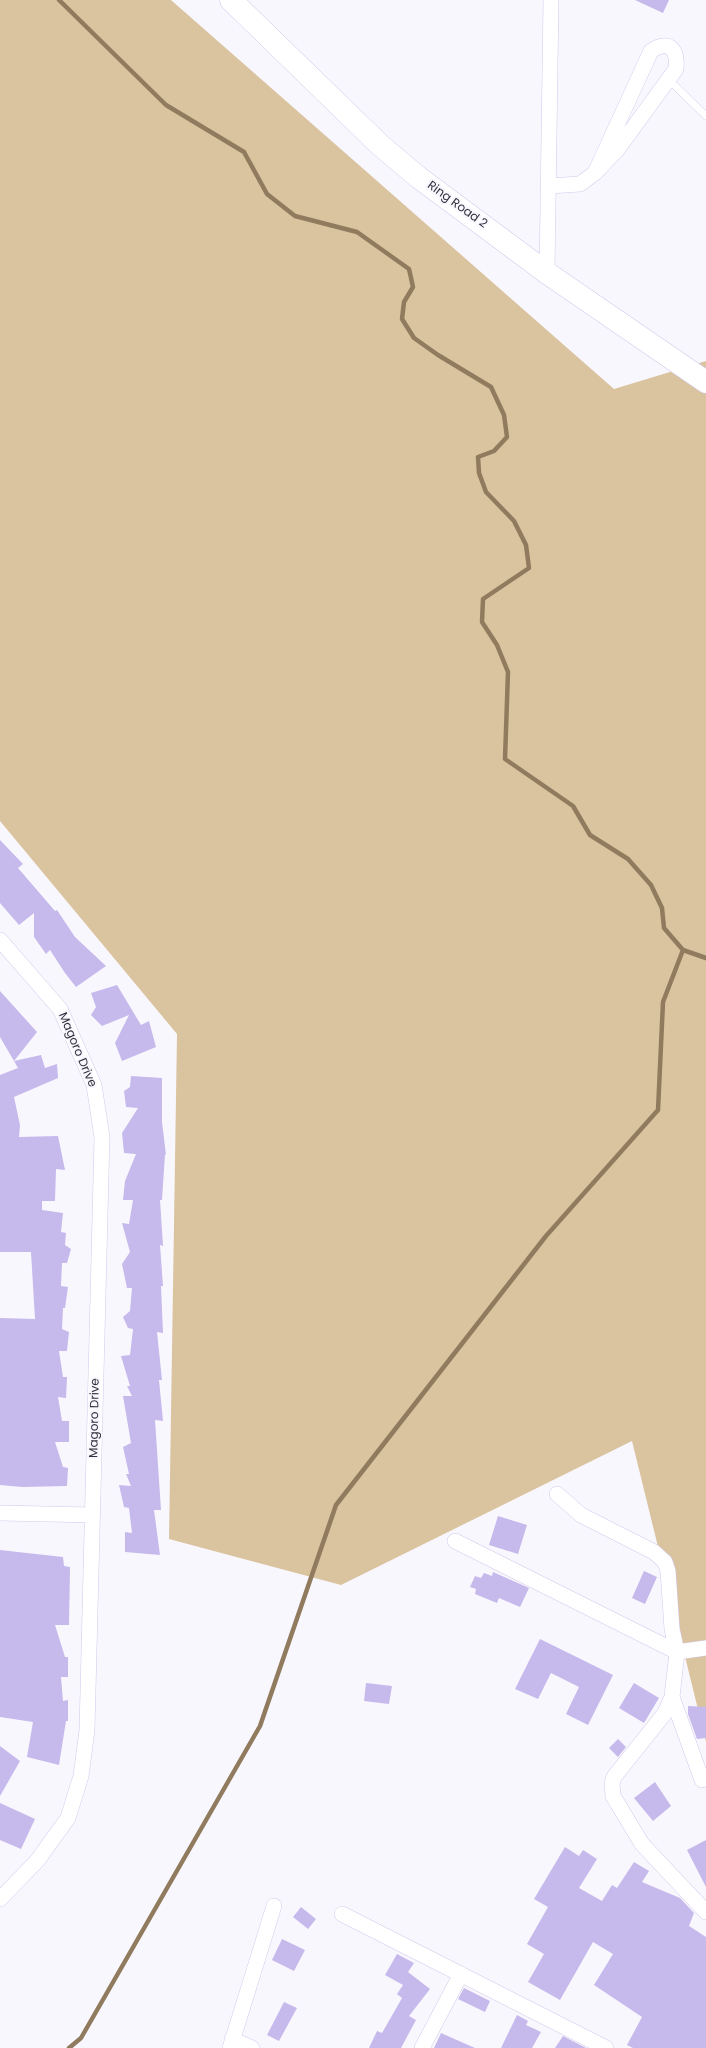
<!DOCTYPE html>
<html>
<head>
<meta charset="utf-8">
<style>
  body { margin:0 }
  canvas { display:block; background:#f9f7fe }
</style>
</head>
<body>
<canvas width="706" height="2048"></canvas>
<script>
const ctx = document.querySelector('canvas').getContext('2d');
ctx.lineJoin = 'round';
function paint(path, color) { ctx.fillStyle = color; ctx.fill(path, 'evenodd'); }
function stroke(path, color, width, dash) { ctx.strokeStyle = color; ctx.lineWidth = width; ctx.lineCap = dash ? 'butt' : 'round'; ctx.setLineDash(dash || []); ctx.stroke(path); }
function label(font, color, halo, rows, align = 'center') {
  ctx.font = font + ' Poppins,sans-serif'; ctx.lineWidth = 4; ctx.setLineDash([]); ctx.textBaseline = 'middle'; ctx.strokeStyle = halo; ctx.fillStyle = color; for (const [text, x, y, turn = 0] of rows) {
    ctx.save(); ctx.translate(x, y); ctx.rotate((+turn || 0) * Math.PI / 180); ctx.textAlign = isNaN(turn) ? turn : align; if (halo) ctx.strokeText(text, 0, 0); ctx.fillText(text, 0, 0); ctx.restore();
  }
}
paint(new Path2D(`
  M 0,0 L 171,0 L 614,389 L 706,361 L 706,1742 L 632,1441 L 341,1585 L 169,1539 L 177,1034 L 0,821 Z`), '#dac39f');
stroke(new Path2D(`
  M 59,0 L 166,105 L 244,152 L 267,194 L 295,216 L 357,232 L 409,269 L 413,287 L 404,302 L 402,319 L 414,338 L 438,355 L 491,387 L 504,415 L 507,437 L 494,451 L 478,457 L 479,473 L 486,492 L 514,521 L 526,545 L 529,568 L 483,599 L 482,622 L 497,645 L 508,672 L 505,759 L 573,806 L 590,835 L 628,859 L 651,885 L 662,908 L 664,928 L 683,950 L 706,958
  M 69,2048 L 81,2038 L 260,1726 L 336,1505 L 546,1236 L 658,1110 L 663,1002 L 683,950`), '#907b5e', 4.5);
paint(new Path2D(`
  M 635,0 L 669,0 L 663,13 Z
  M 0,840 L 23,864 L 18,868 L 55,911 L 57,910 L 75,937 L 106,966 L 76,987 L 65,973 L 50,950 L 46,954 L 34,937 L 34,913 L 19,925 L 0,903 Z
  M 117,985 L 141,1025 L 149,1021 L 156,1047 L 122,1061 L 115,1043 L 129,1015 L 102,1026 L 91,1015 L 96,1007 L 91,993 Z
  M 0,991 L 37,1032 L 14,1061 L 0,1037 Z
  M 41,1055 L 45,1068 L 57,1064 L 58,1078 L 14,1097 L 20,1125 L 19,1137 L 58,1136 L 65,1170 L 56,1169 L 55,1201 L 42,1201 L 42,1210 L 63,1213 L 61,1232 L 66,1233 L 65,1245 L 71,1249 L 67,1263 L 62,1263 L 61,1286 L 68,1287 L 65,1308 L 63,1308 L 62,1329 L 69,1332 L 68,1341 L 67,1351 L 59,1351 L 63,1377 L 67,1377 L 66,1398 L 58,1397 L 62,1421 L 69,1421 L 69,1442 L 55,1442 L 63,1467 L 68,1468 L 67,1486 L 22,1487 L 0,1485 L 0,1318 L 35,1319 L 31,1252 L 0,1252 L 0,1075 L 18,1068 L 14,1061 Z
  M 131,1076 L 162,1078 L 162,1122 L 166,1155 L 165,1154 L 162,1200 L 160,1200 L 163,1246 L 160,1245 L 163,1286 L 161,1286 L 163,1333 L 157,1332 L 162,1380 L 159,1380 L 163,1421 L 155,1420 L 161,1510 L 154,1510 L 160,1555 L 125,1552 L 125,1532 L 132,1533 L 129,1508 L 124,1507 L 119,1485 L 131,1486 L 126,1474 L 129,1474 L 123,1447 L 131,1443 L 123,1396 L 132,1396 L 127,1386 L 130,1386 L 121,1356 L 130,1355 L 133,1329 L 128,1328 L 123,1317 L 130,1311 L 132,1288 L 127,1288 L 122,1264 L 130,1252 L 122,1223 L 129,1224 L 133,1200 L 123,1200 L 125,1181 L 136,1154 L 124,1153 L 122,1133 L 138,1108 L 126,1107 L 124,1091 L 130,1087 Z
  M 498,1516 L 527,1525 L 518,1554 L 489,1545 Z
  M 0,1550 L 63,1557 L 64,1566 L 70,1567 L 69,1625 L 55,1625 L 65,1657 L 68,1657 L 68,1677 L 61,1677 L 63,1701 L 68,1700 L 68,1721 L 66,1721 L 59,1765 L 27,1757 L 33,1722 L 0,1717 Z
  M 644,1571 L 657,1577 L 645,1604 L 632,1598 Z
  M 493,1572 L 529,1588 L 520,1607 L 499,1598 L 497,1603 L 475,1594 L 476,1589 L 470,1587 L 475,1576 L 481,1578 L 484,1573 L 492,1576 Z
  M 540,1639 L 613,1675 L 588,1725 L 566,1714 L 579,1687 L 551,1673 L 538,1699 L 515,1689 Z
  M 366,1683 L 392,1686 L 389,1704 L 364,1701 Z
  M 634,1683 L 659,1698 L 644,1723 L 619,1708 Z
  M 688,1706 L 706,1707 L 706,1738 L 697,1739 L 688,1714 Z
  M 618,1739 L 626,1747 L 618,1757 L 609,1748 Z
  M 0,1746 L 20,1761 L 0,1796 Z
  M 655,1782 L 671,1806 L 653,1821 L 634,1798 Z
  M 0,1803 L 35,1819 L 21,1849 L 0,1840 Z
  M 706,1840 L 706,1887 L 687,1850 Z
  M 565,1847 L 579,1856 L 583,1850 L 597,1859 L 579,1888 L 602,1901 L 612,1885 L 617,1888 L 634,1862 L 649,1871 L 642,1882 L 680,1898 L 694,1913 L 689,1926 L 706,1937 L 706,2048 L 633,2048 L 627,2045 L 642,2017 L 594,1985 L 613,1954 L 593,1942 L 560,2000 L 528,1982 L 544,1954 L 527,1944 L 548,1907 L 534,1899 Z
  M 301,1907 L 316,1919 L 308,1929 L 293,1917 Z
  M 282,1939 L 305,1950 L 294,1971 L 272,1960 Z
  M 397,1954 L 414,1963 L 408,1972 L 430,1989 L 409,2016 L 416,2020 L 401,2048 L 369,2048 L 377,2031 L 382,2033 L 402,1998 L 397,1994 L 403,1985 L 385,1975 Z
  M 464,1988 L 490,2001 L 485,2012 L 458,1999 Z
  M 284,2002 L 297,2008 L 279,2041 L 267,2035 Z
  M 517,2015 L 528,2021 L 526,2025 L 541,2032 L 532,2048 L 501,2048 Z
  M 441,2033 L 475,2048 L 434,2048 Z
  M 563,2036 L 586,2048 L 555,2048 Z`), '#c6b9ec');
const lane = new Path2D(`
  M 668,79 L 706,116`);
const street = new Path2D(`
  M 549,186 L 580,184 L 595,173 L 651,51 C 670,39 678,50 676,69 L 617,150 L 595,173
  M 547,273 L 551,0
  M 0,940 L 60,1009 L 94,1085 L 102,1137 L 87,1730 L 81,1776 L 68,1818 L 37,1861 L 0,1899
  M 557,1494 L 581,1515 L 654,1552 L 665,1562 L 668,1571 L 672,1629 L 677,1652 L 672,1697 L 665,1713 L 614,1777 L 612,1784 L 613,1796 L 642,1844 L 706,1912
  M 0,1513 L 93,1515
  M 455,1541 L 677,1652 L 706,1648
  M 672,1697 L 702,1780
  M 342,1914 L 606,2048
  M 232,2039 L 252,2048
  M 230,2048 L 274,1906
  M 422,2048 L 461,1974`);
const primary = new Path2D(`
  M 231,0 L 380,145 L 418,177 L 547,273 L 706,382`);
stroke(lane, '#d2c9ec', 8);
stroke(street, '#d2c9ec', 16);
stroke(primary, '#d2c9ec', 23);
stroke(lane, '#fff', 7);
stroke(street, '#fff', 15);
stroke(primary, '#fff', 22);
label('12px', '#322f3c', '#f9f7fe', [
  ["Ring Road 2",457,205,36],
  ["Magoro Drive",77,1050,67],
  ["Magoro Drive",95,1418,-89]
]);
</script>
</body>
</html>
